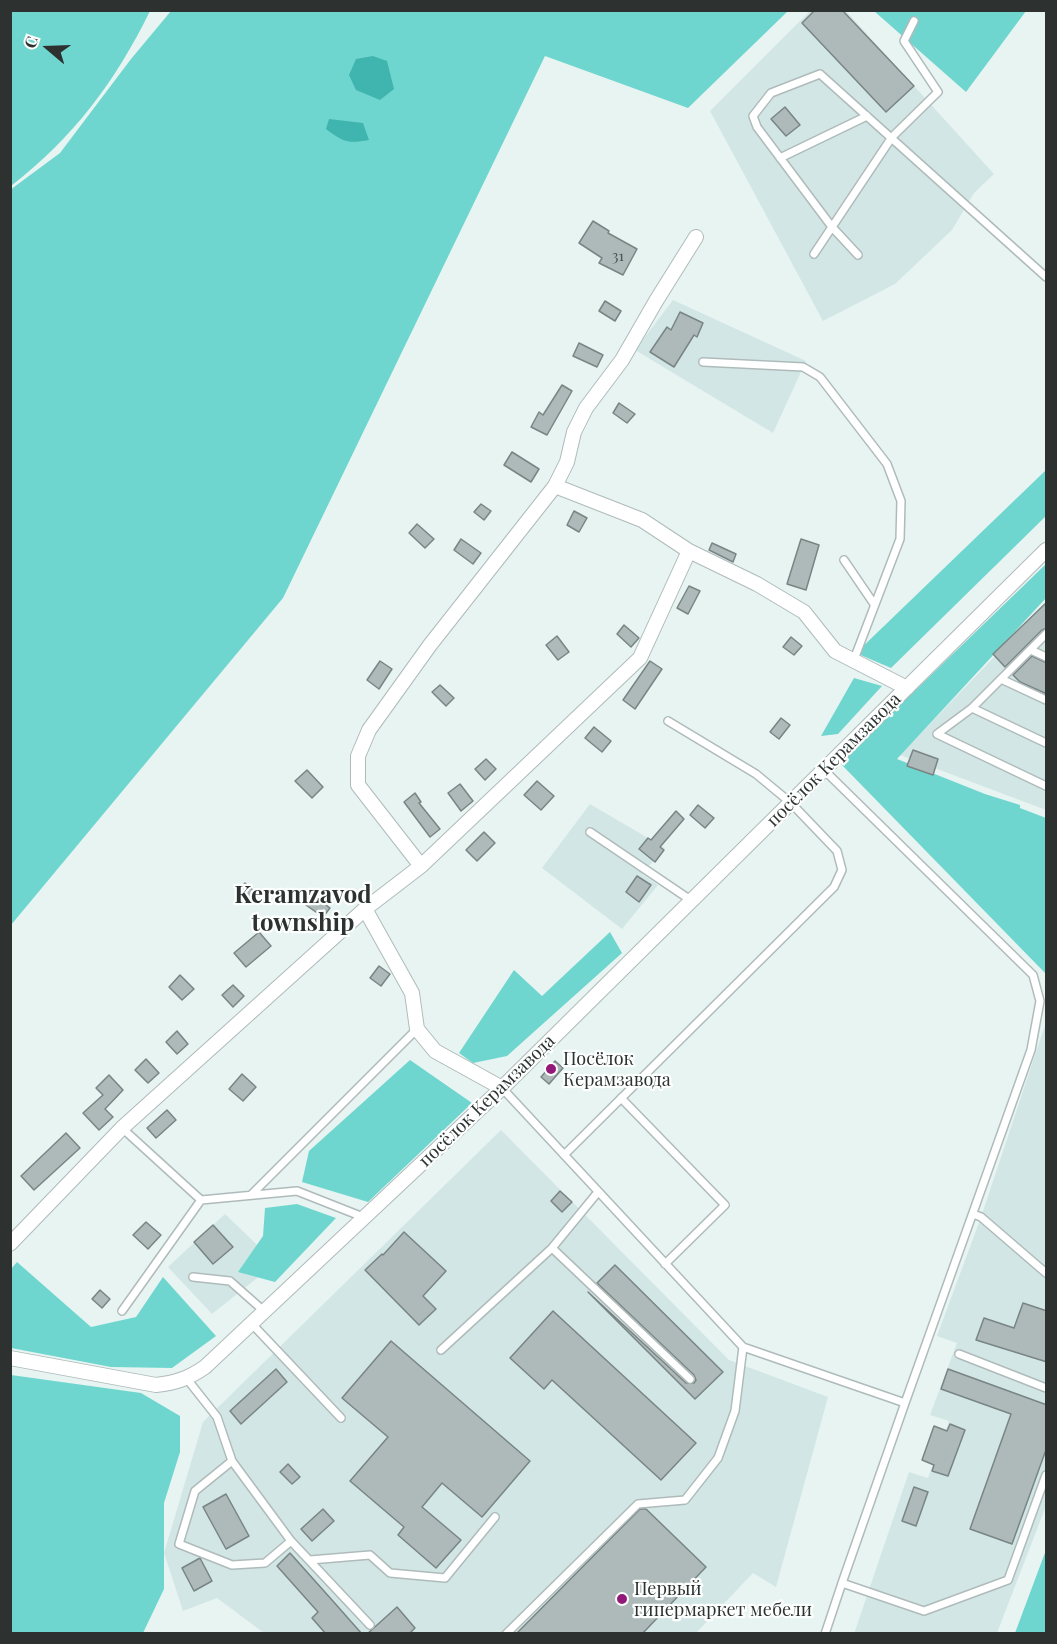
<!DOCTYPE html>
<html>
<head>
<meta charset="utf-8">
<style>
  body { margin:0 }
  #map { position:relative; width:1057px; height:1644px; overflow:hidden; background:#e7f4f2; font-family:"Playfair Display",serif }
  canvas { display:block }
  .frame { position:absolute; inset:0; border:12px solid #2d3231; pointer-events:none }
  .north { position:absolute; left:18px; top:18px; width:60px; height:60px; -webkit-text-stroke:4px #fcfffe; paint-order:stroke; rotate:289deg; font-size:16px; font-weight:700; line-height:24px; text-align:center; color:#2d3231 }
  .north::after { content:''; display:block; margin:auto; width:21px; height:27px; background:#2d3231; clip-path:polygon(50% 0,100% 100%,50% 72%,0 100%) }
</style>
</head>
<body>
<div id="map">
<canvas width="1057" height="1644"></canvas>
<div class="frame"></div>
<div class="north">С</div>
</div>
<script>
const ctx = document.querySelector('canvas').getContext('2d');
ctx.lineJoin = 'round';
function paint(path, color) { ctx.fillStyle = color; ctx.fill(path, 'evenodd'); }
function stroke(path, color, width, dash) { ctx.strokeStyle = color; ctx.lineWidth = width; ctx.lineCap = dash ? 'butt' : 'round'; ctx.setLineDash(dash || []); ctx.stroke(path); }
function label(font, color, halo, rows, align = 'center') {
  ctx.font = font + ' "Playfair Display",serif'; ctx.lineWidth = 4.5; ctx.setLineDash([]); ctx.textBaseline = 'middle'; ctx.strokeStyle = halo; ctx.fillStyle = color; for (const [text, x, y, turn = 0] of rows) {
    ctx.save(); ctx.translate(x, y); ctx.rotate((+turn || 0) * Math.PI / 180); ctx.textAlign = isNaN(turn) ? turn : align; if (halo) ctx.strokeText(text, 0, 0); ctx.fillText(text, 0, 0); ctx.restore();
  }
}
paint(new Path2D(`
  M 810,11 L 846,11 L 994,174 L 974,193 L 952,230 L 895,284 L 823,321 L 710,111 Z
  M 673,300 L 806,361 L 773,433 L 635,350 Z
  M 1046,603 L 1046,810 L 900,755 Z
  M 590,804 L 665,848 L 642,874 L 658,885 L 622,929 L 542,868 Z
  M 1046,1026 L 1046,1506 L 997,1633 L 854,1634 L 909,1472 L 928,1478 L 949,1421 L 930,1415 L 957,1343 L 937,1336 L 981,1217 L 1044,1028 Z
  M 501,1130 L 729,1360 L 828,1397 L 776,1587 L 753,1573 L 696,1633 L 264,1633 L 217,1598 L 183,1611 L 164,1553 L 203,1422 Z
  M 225,1214 L 276,1263 L 212,1314 L 168,1267 Z`), '#d2e7e5');
paint(new Path2D(`
  M 10,11 L 150,11 C 115,82 74,137 11,186 Z
  M 171,11 L 788,11 L 688,108 L 545,56 L 283,598 L 11,925 L 10,190 L 60,153 L 131,59 Z
  M 874,11 L 1026,11 L 966,92 Z
  M 1046,470 L 1046,516 L 891,668 L 856,653 Z
  M 1046,564 L 1046,598 L 897,759 L 985,794 L 1020,805 L 1020,808 L 1046,818 L 1046,974 L 840,763 Z
  M 854,678 L 882,686 L 838,734 L 821,736 Z
  M 610,932 L 622,953 L 507,1056 L 473,1063 L 459,1053 L 514,970 L 542,996 Z
  M 410,1060 L 472,1103 L 368,1202 L 302,1182 L 309,1151 Z
  M 297,1204 L 336,1218 L 275,1282 L 238,1272 L 263,1236 L 265,1208 Z
  M 17,1262 L 91,1327 L 136,1317 L 163,1277 L 216,1336 L 172,1368 L 111,1367 L 11,1348 L 11,1269 Z
  M 11,1375 L 141,1393 L 180,1416 L 180,1452 L 164,1503 L 164,1589 L 143,1633 L 11,1633 Z
  M 1046,1550 L 1046,1633 L 1015,1633 Z`), '#6fd6cf');
paint(new Path2D(`
  M 373,56 L 387,61 L 394,89 L 380,100 L 356,90 L 349,75 L 356,59 Z
  M 329,119 L 363,123 L 369,140 C 348,144 343,142 326,129 Z`), '#40b4ae');
const building = new Path2D(`
  M 815,10 L 842,10 L 914,86 L 886,112 L 802,23 Z
  M 785,107 L 800,125 L 786,136 L 771,119 Z
  M 593,221 L 609,231 L 608,233 L 637,249 L 623,275 L 599,263 L 602,258 L 579,243 Z
  M 605,301 L 621,311 L 615,321 L 599,311 Z
  M 680,312 L 703,323 L 697,337 L 694,335 L 674,367 L 650,352 L 667,327 L 671,330 Z
  M 579,343 L 603,355 L 597,367 L 573,356 Z
  M 562,385 L 572,391 L 547,435 L 531,427 L 539,412 L 543,415 Z
  M 619,403 L 635,414 L 627,423 L 613,413 Z
  M 512,452 L 539,469 L 531,482 L 504,465 Z
  M 481,504 L 491,511 L 484,520 L 474,512 Z
  M 574,511 L 587,518 L 579,532 L 567,525 Z
  M 417,524 L 434,539 L 425,548 L 409,533 Z
  M 461,539 L 481,553 L 473,564 L 454,550 Z
  M 801,539 L 819,545 L 806,590 L 787,584 Z
  M 712,543 L 736,554 L 733,562 L 709,550 Z
  M 689,586 L 700,591 L 688,614 L 677,608 Z
  M 1047,602 L 1047,628 L 1042,630 L 1005,667 L 993,654 Z
  M 624,625 L 639,638 L 631,647 L 617,634 Z
  M 557,636 L 569,652 L 558,660 L 546,645 Z
  M 791,637 L 802,646 L 794,655 L 783,647 Z
  M 1032,656 L 1047,663 L 1047,694 L 1020,682 L 1013,675 Z
  M 380,661 L 392,669 L 379,689 L 367,680 Z
  M 650,661 L 662,669 L 635,709 L 623,700 Z
  M 440,685 L 454,698 L 446,706 L 432,692 Z
  M 781,718 L 790,725 L 779,739 L 770,732 Z
  M 594,727 L 611,741 L 602,752 L 585,738 Z
  M 913,750 L 938,759 L 933,775 L 907,766 Z
  M 486,759 L 496,769 L 485,780 L 475,769 Z
  M 307,770 L 323,787 L 312,798 L 295,781 Z
  M 537,781 L 554,796 L 541,810 L 524,795 Z
  M 460,784 L 473,801 L 461,811 L 448,793 Z
  M 415,793 L 421,802 L 419,803 L 440,829 L 430,837 L 404,802 Z
  M 698,805 L 714,818 L 705,828 L 690,815 Z
  M 676,811 L 684,819 L 660,847 L 664,850 L 655,862 L 639,849 L 648,838 L 651,840 Z
  M 484,832 L 495,843 L 477,861 L 466,850 Z
  M 637,876 L 651,885 L 639,902 L 626,892 Z
  M 245,883 L 256,893 L 248,903 L 237,892 Z
  M 310,893 L 330,908 L 323,917 L 303,903 Z
  M 259,932 L 271,946 L 246,967 L 234,953 Z
  M 379,966 L 390,974 L 381,986 L 370,978 Z
  M 180,975 L 194,989 L 182,1000 L 169,987 Z
  M 233,985 L 244,996 L 233,1007 L 222,995 Z
  M 177,1031 L 188,1044 L 177,1054 L 166,1042 Z
  M 146,1059 L 159,1073 L 148,1083 L 135,1070 Z
  M 555,1061 L 563,1068 L 549,1084 L 541,1077 Z
  M 242,1074 L 256,1087 L 243,1101 L 229,1089 Z
  M 109,1075 L 123,1090 L 105,1109 L 113,1117 L 99,1130 L 83,1113 L 103,1095 L 96,1088 Z
  M 167,1110 L 176,1120 L 156,1138 L 147,1128 Z
  M 66,1133 L 80,1148 L 34,1190 L 21,1176 Z
  M 560,1191 L 572,1202 L 562,1212 L 551,1201 Z
  M 146,1222 L 161,1235 L 148,1249 L 133,1235 Z
  M 213,1225 L 233,1247 L 213,1264 L 194,1242 Z
  M 404,1232 L 446,1271 L 423,1296 L 436,1309 L 419,1325 L 365,1270 L 382,1254 L 383,1255 Z
  M 615,1265 L 723,1372 L 695,1399 L 588,1292 L 686,1383 L 694,1383 L 696,1380 L 694,1375 L 597,1283 Z
  M 100,1290 L 110,1299 L 102,1308 L 92,1299 Z
  M 1023,1303 L 1047,1311 L 1047,1362 L 976,1340 L 984,1318 L 1014,1328 Z
  M 553,1311 L 696,1443 L 661,1480 L 552,1380 L 544,1389 L 510,1358 Z
  M 391,1341 L 530,1461 L 482,1517 L 442,1483 L 422,1507 L 461,1540 L 436,1568 L 398,1535 L 404,1527 L 350,1481 L 388,1437 L 342,1398 Z
  M 276,1369 L 287,1382 L 241,1424 L 230,1411 Z
  M 948,1369 L 1047,1405 L 1047,1447 L 1012,1544 L 970,1529 L 1011,1414 L 941,1389 Z
  M 950,1424 L 965,1430 L 948,1476 L 932,1471 L 934,1465 L 922,1460 L 934,1426 L 947,1431 Z
  M 288,1464 L 300,1477 L 292,1484 L 280,1472 Z
  M 914,1487 L 928,1492 L 916,1526 L 902,1521 Z
  M 226,1494 L 249,1536 L 226,1549 L 203,1507 Z
  M 323,1509 L 334,1521 L 312,1541 L 301,1529 Z
  M 640,1509 L 646,1509 L 706,1567 L 642,1634 L 516,1634 Z
  M 290,1553 L 332,1600 L 362,1634 L 326,1634 L 312,1618 L 318,1612 L 277,1566 Z
  M 200,1558 L 212,1581 L 194,1591 L 182,1568 Z
  M 397,1607 L 415,1628 L 409,1634 L 367,1634 Z`);
paint(building, '#aebab9');
stroke(building, '#798584', 1.5);
const lane = new Path2D(`
  M 780,158 L 867,116
  M 814,254 L 892,137 L 938,92 L 904,41 L 914,21
  M 858,255 L 832,227 L 757,127 L 753,116 L 771,93 L 820,74 L 1046,277
  M 703,362 L 803,367 L 820,377 L 887,464 L 901,501 L 900,539 L 853,662
  M 844,560 L 874,604
  M 1046,634 L 972,708 L 1046,743
  M 1031,650 L 1046,657
  M 1001,679 L 1046,700
  M 972,708 L 937,734 L 1046,786
  M 824,770 L 1033,975 L 1040,1001 L 1031,1050 L 905,1403
  M 590,832 L 692,901
  M 502,1088 L 743,1347 L 905,1403 L 842,1583 L 924,1611 L 1008,1580 L 1046,1475
  M 621,1098 L 725,1205 L 665,1264
  M 122,1128 L 201,1200 L 297,1191 L 363,1217
  M 564,1155 L 834,887 L 842,870 L 837,851 L 791,803 L 756,774 L 668,721
  M 251,1195 L 417,1029
  M 973,1214 L 981,1217 L 1046,1273
  M 552,1248 L 690,1379
  M 193,1277 L 230,1281 L 265,1312
  M 122,1311 L 201,1200
  M 252,1324 L 341,1418
  M 441,1350 L 552,1248 L 598,1192
  M 959,1354 L 1046,1388
  M 187,1379 L 217,1417 L 232,1461 L 291,1541 L 370,1625
  M 232,1461 L 195,1491 L 179,1544 L 232,1565 L 265,1563 L 291,1541
  M 310,1560 L 370,1555 L 390,1573 L 445,1578 L 495,1517
  M 506,1634 L 638,1504 L 685,1500 L 718,1458 L 735,1411 L 743,1347
  M 825,1634 L 842,1583`);
const street = new Path2D(`
  M 555,486 L 642,520 L 689,551 L 757,584 L 804,612 L 835,651 L 907,688
  M 421,866 L 358,785 L 358,756 L 369,730 L 430,645 L 555,486 L 567,462 L 574,432 L 586,408 L 622,360 L 656,301 L 696,237
  M 365,909 L 412,993 L 417,1029 L 435,1051 L 502,1088
  M 10,1244 L 122,1128 L 365,909 L 421,866 L 640,658 L 689,551
  M 10,1358 L 156,1385 C 176,1383 189,1378 205,1367 L 502,1088 L 1046,550`);
stroke(lane, '#afbbba', 10);
stroke(street, '#afbbba', 16);
stroke(lane, '#fff', 7);
stroke(street, '#fff', 14);
for (const [x, y, r, color] of [
  [551,1069,6,"#921977"],
  [622,1599,6,"#921977"]
]) { const dot = new Path2D(); dot.arc(x, y, r, 0, 2 * Math.PI); ctx.fillStyle = color; ctx.fill(dot); stroke(dot, '#fcfffe', 2); }
label('15px', '#4d5453', null, [
  ["31",618,256]
]);
label('18px', '#2d3231', '#fcfffe', [
  ["посёлок Керамзавода",834,760,-45],
  ["посёлок Керамзавода",487,1101,-44]
]);
label('18px', '#2d3231', '#fcfffe', [
  ["Посёлок",563,1059],
  ["Керамзавода",563,1080],
  ["Первый",634,1589],
  ["гипермаркет мебели",634,1610]
], 'left');
label('bold 24px', '#2d3231', '#fcfffe', [
  ["Keramzavod",303,896],
  ["township",303,924]
]);
</script>
</body>
</html>
